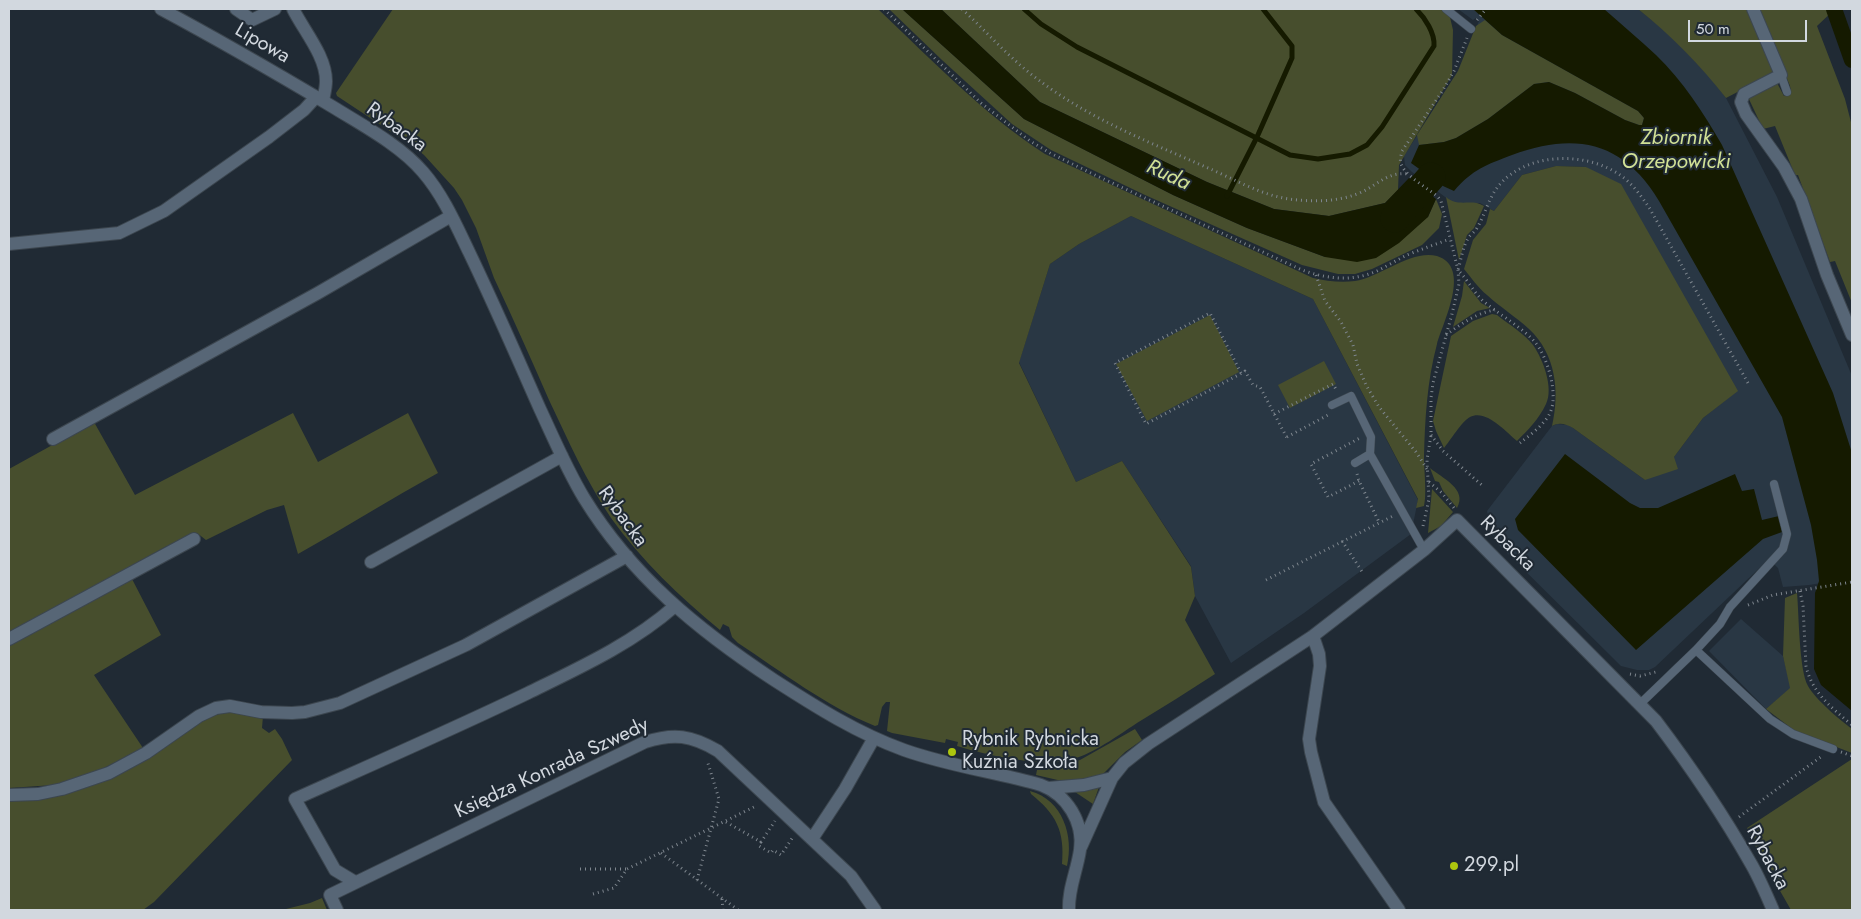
<!DOCTYPE html>
<html>
<head>
<meta charset="utf-8">
<style>
  body { margin:0 }
  #map { position:relative; width:1861px; height:919px; overflow:hidden; background:#202a34; font-family:Jost,sans-serif }
  canvas { display:block }
  .frame { position:absolute; inset:0; border:10px solid #d2d8df; pointer-events:none }
  .scale { position:absolute; left:1688px; top:20px; width:119px; height:22px; box-sizing:border-box; border:2px solid #d2d8df; border-top:0; padding-left:6px; font-size:15px; line-height:18px; white-space:nowrap; color:#d2d8df; -webkit-text-stroke:4px #202a34; paint-order:stroke }
</style>
</head>
<body>
<div id="map">
<canvas width="1861" height="919"></canvas>
<div class="frame"></div>
<div class="scale">50 m</div>
</div>
<script>
const ctx = document.querySelector('canvas').getContext('2d');
ctx.lineJoin = 'round';
function paint(path, color) { ctx.fillStyle = color; ctx.fill(path, 'evenodd'); }
function stroke(path, color, width, dash) { ctx.strokeStyle = color; ctx.lineWidth = width; ctx.lineCap = dash ? 'butt' : 'round'; ctx.setLineDash(dash || []); ctx.stroke(path); }
function label(font, color, halo, rows, align = 'center') {
  ctx.font = font + ' Jost,sans-serif'; ctx.lineWidth = 4; ctx.setLineDash([]); ctx.textBaseline = 'middle'; ctx.strokeStyle = halo; ctx.fillStyle = color; for (const [text, x, y, turn = 0] of rows) {
    ctx.save(); ctx.translate(x, y); ctx.rotate((+turn || 0) * Math.PI / 180); ctx.textAlign = isNaN(turn) ? turn : align; if (halo) ctx.strokeText(text, 0, 0); ctx.fillText(text, 0, 0); ctx.restore();
  }
}
paint(new Path2D(`
  M 1458,9 L 1638,9 L 1667,32 L 1709,76 L 1726,98 L 1777,197 L 1852,376 L 1852,578 L 1809,585 L 1783,587 L 1778,568 L 1769,559 L 1655,667 L 1649,670 L 1637,670 L 1621,666 L 1494,540 L 1487,511 L 1552,426 L 1557,424 L 1568,425 L 1573,428 L 1645,480 L 1674,457 L 1703,418 L 1737,391 L 1586,167 L 1556,166 L 1522,175 L 1494,211 L 1480,203 L 1453,203 L 1412,172 L 1405,165 L 1404,156 L 1458,71 L 1479,21 L 1476,18 L 1473,20 Z
  M 1131,216 L 1313,299 L 1418,500 L 1411,534 L 1304,613 L 1231,663 L 1195,596 L 1191,566 L 1122,461 L 1076,482 L 1019,362 L 1050,264 L 1079,244 Z
  M 1741,619 L 1783,656 L 1791,688 L 1766,709 L 1709,651 Z`), '#293744');
paint(new Path2D(`
  M 393,9 L 878,9 C 931,59 983,114 1045,154 L 1313,278 C 1326,281 1341,283 1355,281 C 1380,277 1412,249 1437,256 C 1472,267 1443,322 1437,344 C 1427,381 1425,419 1424,457 C 1424,470 1427,495 1424,506 L 1416,508 L 1418,499 L 1313,299 L 1131,216 L 1079,244 L 1050,264 L 1019,363 L 1076,482 L 1122,461 L 1191,567 L 1195,596 L 1185,620 L 1215,674 C 1189,691 1163,707 1137,723 C 1114,738 1087,759 1059,762 C 1033,765 982,754 957,746 L 958,742 L 946,739 L 945,743 L 892,733 L 887,731 L 890,702 L 886,702 L 882,707 L 878,725 L 875,726 C 826,706 782,672 738,643 L 732,637 L 729,627 L 723,624 L 720,630 C 680,597 641,560 611,518 C 586,481 568,440 549,400 C 531,359 513,318 494,278 L 476,228 L 462,200 L 454,188 L 424,155 L 414,147 L 337,96 L 336,93 Z
  M 889,9 L 902,9 L 1024,119 L 1173,195 L 1247,228 L 1325,257 L 1428,217 L 1436,199 L 1442,214 L 1439,228 L 1422,245 L 1372,269 L 1355,274 L 1338,274 L 1302,265 L 1145,195 L 1051,150 L 1012,124 L 942,60 Z
  M 941,9 L 1448,9 L 1453,30 L 1452,75 L 1399,165 L 1398,190 L 1385,203 L 1329,216 L 1274,209 L 1207,182 L 1040,102 Z
  M 1638,9 L 1751,9 L 1774,73 L 1726,98 C 1700,65 1671,35 1638,9 Z
  M 1758,9 L 1835,9 L 1817,26 L 1845,99 L 1852,126 L 1852,303 L 1835,261 L 1830,262 L 1798,175 L 1795,175 L 1775,126 L 1763,129 L 1748,97 L 1777,83 L 1784,96 L 1791,93 L 1790,86 Z
  M 1485,20 L 1502,35 L 1638,111 L 1644,118 L 1642,125 L 1639,125 L 1625,120 L 1575,93 L 1549,82 L 1534,84 L 1488,119 L 1456,138 L 1444,142 L 1419,145 L 1417,135 L 1458,71 L 1476,26 Z
  M 1556,166 L 1586,167 L 1621,184 L 1738,391 L 1703,418 L 1674,457 L 1678,469 L 1645,480 L 1573,428 C 1566,424 1559,422 1552,426 C 1560,392 1556,354 1529,329 C 1516,317 1500,307 1487,295 C 1478,288 1471,277 1464,269 L 1473,240 L 1486,224 L 1490,209 L 1494,211 L 1522,175 Z
  M 1446,197 C 1459,208 1471,198 1484,206 L 1474,228 L 1467,235 L 1459,260 Z
  M 1464,281 L 1481,303 L 1490,308 L 1477,311 L 1453,327 L 1462,296 Z
  M 1492,314 L 1497,315 C 1507,323 1526,335 1533,345 C 1543,359 1554,388 1546,404 C 1539,419 1528,430 1517,441 C 1505,431 1486,409 1470,417 C 1462,421 1450,441 1444,448 L 1436,431 L 1433,421 L 1451,336 L 1473,321 Z
  M 1210,315 L 1239,372 L 1147,421 L 1116,364 Z
  M 1324,361 L 1336,384 L 1290,408 L 1278,385 Z
  M 293,413 L 318,462 L 408,413 L 438,473 C 390,499 345,528 298,554 L 284,505 L 267,510 L 206,540 L 197,533 L 165,547 L 9,634 L 9,469 L 94,422 L 135,495 Z
  M 1430,468 C 1442,478 1468,489 1457,508 L 1443,491 L 1439,482 L 1435,481 Z
  M 1432,489 L 1453,512 L 1441,526 L 1428,533 Z
  M 132,579 L 161,635 L 94,675 L 143,748 L 100,770 L 54,785 L 9,788 L 9,645 Z
  M 1797,593 C 1799,614 1799,670 1808,686 C 1816,700 1839,719 1852,729 L 1852,753 L 1795,731 L 1766,709 L 1790,688 L 1783,656 L 1785,598 Z
  M 228,711 L 263,716 L 262,728 L 269,733 L 275,729 L 282,739 L 292,760 L 154,902 L 143,910 L 9,910 L 9,798 L 57,793 L 210,715 Z
  M 1135,729 L 1142,740 L 1125,752 L 1103,774 L 1093,778 L 1062,781 L 1036,775 L 1038,765 L 1061,765 L 1080,760 Z
  M 1852,759 L 1852,910 L 1791,910 L 1760,856 L 1747,828 Z
  M 1099,787 L 1093,804 L 1075,792 Z
  M 1030,791 C 1063,800 1074,836 1067,866 L 1062,864 C 1065,831 1056,814 1031,794 Z
  M 322,898 L 327,910 L 282,910 L 310,903 Z`), '#474e2d');
paint(new Path2D(`
  M 902,9 L 941,9 L 1040,102 L 1207,182 L 1274,209 L 1329,216 L 1385,203 L 1409,178 L 1436,199 L 1428,217 L 1399,243 L 1376,258 L 1357,262 L 1325,257 L 1247,228 L 1173,195 L 1024,119 Z
  M 1473,9 L 1604,9 C 1621,24 1639,39 1656,55 C 1683,81 1703,112 1722,145 L 1833,393 L 1852,453 L 1852,711 L 1821,685 L 1814,669 L 1815,593 L 1819,581 L 1817,560 L 1811,525 L 1782,417 L 1659,201 C 1623,141 1575,132 1512,155 C 1486,165 1473,169 1454,191 L 1443,186 L 1411,163 L 1419,145 L 1444,142 L 1456,138 L 1488,119 L 1534,84 L 1549,82 L 1575,93 L 1625,120 L 1639,125 L 1642,125 L 1644,118 L 1638,111 L 1502,35 Z
  M 1565,454 L 1630,503 L 1640,508 L 1658,508 L 1735,474 L 1742,491 L 1754,489 L 1762,520 L 1779,516 L 1782,532 L 1763,539 L 1636,650 L 1518,530 L 1515,519 Z`), '#151a00');
stroke(new Path2D(`
  M 1024,9 L 1041,24 L 1077,47 L 1290,155 L 1318,159 L 1350,154 L 1367,145 L 1382,127 L 1434,46 C 1435,33 1425,18 1416,9
  M 1227,196 L 1257,137 L 1292,58 L 1292,46 L 1263,9`), '#151a00', 5);
stroke(new Path2D(`
  M 1834,9 L 1852,60`), '#151a00', 16);
stroke(new Path2D(`
  M 1395,218 L 1431,177`), '#151a00', 29);
const lane = new Path2D(`
  M 1446,9 L 1471,29
  M 1781,75 L 1787,92
  M 1332,405 L 1351,396 L 1371,437 L 1370,454 L 1424,550
  M 1355,463 L 1370,454
  M 1696,650 L 1770,719 L 1793,734 L 1833,749
  M 1640,704 L 1696,650 L 1720,624 L 1730,607 L 1783,549 L 1787,534 L 1774,484`);
const street = new Path2D(`
  M 161,9 C 219,40 276,73 333,107 C 362,125 400,145 423,172 C 443,195 456,225 469,252 C 494,304 517,357 540,409 C 554,439 567,470 584,498 C 632,576 698,630 774,680 C 816,707 857,733 904,750 C 949,766 996,772 1041,785 C 1067,795 1084,822 1080,850 C 1077,871 1068,889 1069,910
  M 236,9 L 252,20 L 275,9
  M 293,9 C 304,31 326,56 326,81 C 326,88 324,95 323,101
  M 1753,9 L 1781,75 L 1744,94 L 1741,102 L 1746,114 L 1784,167 L 1801,199 L 1827,275 L 1852,335
  M 9,244 L 119,233 L 164,211 L 269,137 L 304,110 L 316,97
  M 53,439 L 318,293 L 451,216
  M 371,562 L 562,456
  M 1313,636 L 1319,654 L 1320,666 L 1309,739 L 1311,752 L 1324,802 L 1399,910
  M 9,639 L 194,539
  M 1048,788 L 1084,785 L 1112,778
  M 9,795 L 38,794 L 62,789 L 109,773 L 146,753 L 199,716 L 216,708 L 230,706 L 261,712 L 292,713 L 305,712 L 340,703 L 466,645 L 627,556
  M 812,839 L 845,789 L 874,738
  M 1081,847 L 1112,778 L 1124,763 L 1148,744 L 1313,636 L 1424,550 L 1457,520 L 1656,721 C 1690,766 1722,813 1750,862 C 1759,877 1766,894 1773,910
  M 355,882 L 335,870 L 295,799 C 373,764 451,730 528,693 C 579,668 632,644 675,606
  M 337,910 L 330,895 L 645,742 C 674,733 691,735 718,751 L 851,876 L 875,910`);
stroke(lane, '#3c464f', 9);
stroke(street, '#3c464f', 14);
stroke(new Path2D(`
  M 884,9 L 981,103 L 1030,141 L 1050,153 L 1097,176 L 1302,270 C 1327,279 1352,282 1377,271 C 1387,266 1397,260 1407,255 C 1422,249 1436,244 1450,239
  M 962,9 C 988,33 1011,60 1040,81 C 1090,119 1151,143 1208,168 C 1234,179 1261,195 1289,199 C 1311,202 1336,202 1357,194 C 1376,187 1387,171 1408,174
  M 1477,20 L 1486,9
  M 1316,275 L 1325,301 L 1341,322 L 1353,345 L 1357,364 L 1366,385 L 1379,407 L 1416,452 L 1427,469
  M 1446,335 C 1461,324 1476,313 1495,310
  M 1241,373 L 1210,313 L 1115,363 L 1146,424 L 1244,372 L 1245,371 L 1253,385 L 1260,387 L 1287,438
  M 1274,414 L 1333,384 L 1337,391
  M 1431,435 L 1443,451 L 1484,487
  M 1287,437 L 1328,415
  M 1520,443 C 1530,435 1544,425 1550,413 C 1559,394 1547,355 1534,341 C 1519,325 1498,314 1482,300 C 1473,291 1467,279 1458,270 C 1461,260 1463,245 1469,237 C 1471,234 1475,232 1477,228 C 1486,213 1489,195 1502,182 C 1531,152 1587,152 1620,175 C 1632,183 1642,197 1650,209 L 1748,383
  M 1357,474 L 1359,481 L 1379,522
  M 1359,481 L 1328,497 L 1311,464 L 1360,438
  M 1429,482 L 1442,493 L 1454,508
  M 1423,526 L 1429,499 L 1427,460 L 1431,435 L 1431,398 L 1433,383 L 1452,314 L 1459,284 L 1458,270 L 1441,201 L 1438,197 C 1429,189 1407,177 1402,166 C 1399,161 1401,156 1402,151 L 1443,90 L 1454,71 L 1467,38
  M 1342,541 L 1363,573
  M 1266,580 L 1393,516
  M 1800,591 L 1803,606 L 1806,666 C 1812,693 1832,708 1852,725
  M 1748,605 L 1773,595 L 1852,582
  M 1630,674 L 1640,676 L 1656,672
  M 1841,752 L 1852,756
  M 1739,817 L 1822,756
  M 726,822 L 761,842 L 775,821
  M 761,842 L 759,846 L 771,853 L 773,850 L 781,855 L 793,837
  M 661,853 L 738,910
  M 580,869 L 626,869
  M 697,880 L 719,799 L 707,760
  M 593,894 L 614,888 L 627,869 L 756,806
  M 722,899 L 723,910`), '#7e868e', 3, [1, 4]);
stroke(lane, '#576676', 8);
stroke(street, '#576676', 12);
for (const [x, y, r, color] of [
  [952,752,5,"#adc60e"],
  [1454,866,5,"#adc60e"]
]) { const dot = new Path2D(); dot.arc(x, y, r, 0, 2 * Math.PI); ctx.fillStyle = color; ctx.fill(dot); stroke(dot, '#202a34', 2); }
label('20px', '#d2d8df', '#202a34', [
  ["Lipowa",262,44,30],
  ["Rybacka",396,128,36],
  ["Rybacka",622,517,54],
  ["Rybacka",1507,544,45],
  ["Księdza Konrada Szwedy",552,769,-25],
  ["Rybacka",1767,858,62]
]);
label('20px', '#d2d8df', '#202a34', [
  ["Rybnik Rybnicka",962,740],
  ["Kuźnia Szkoła",962,763],
  ["299.pl",1464,866]
], 'left');
label('italic 21px', '#d1e196', '#202a34', [
  ["Zbiornik",1676,139],
  ["Orzepowicki",1676,163],
  ["Ruda",1168,176,25]
]);
</script>
</body>
</html>
